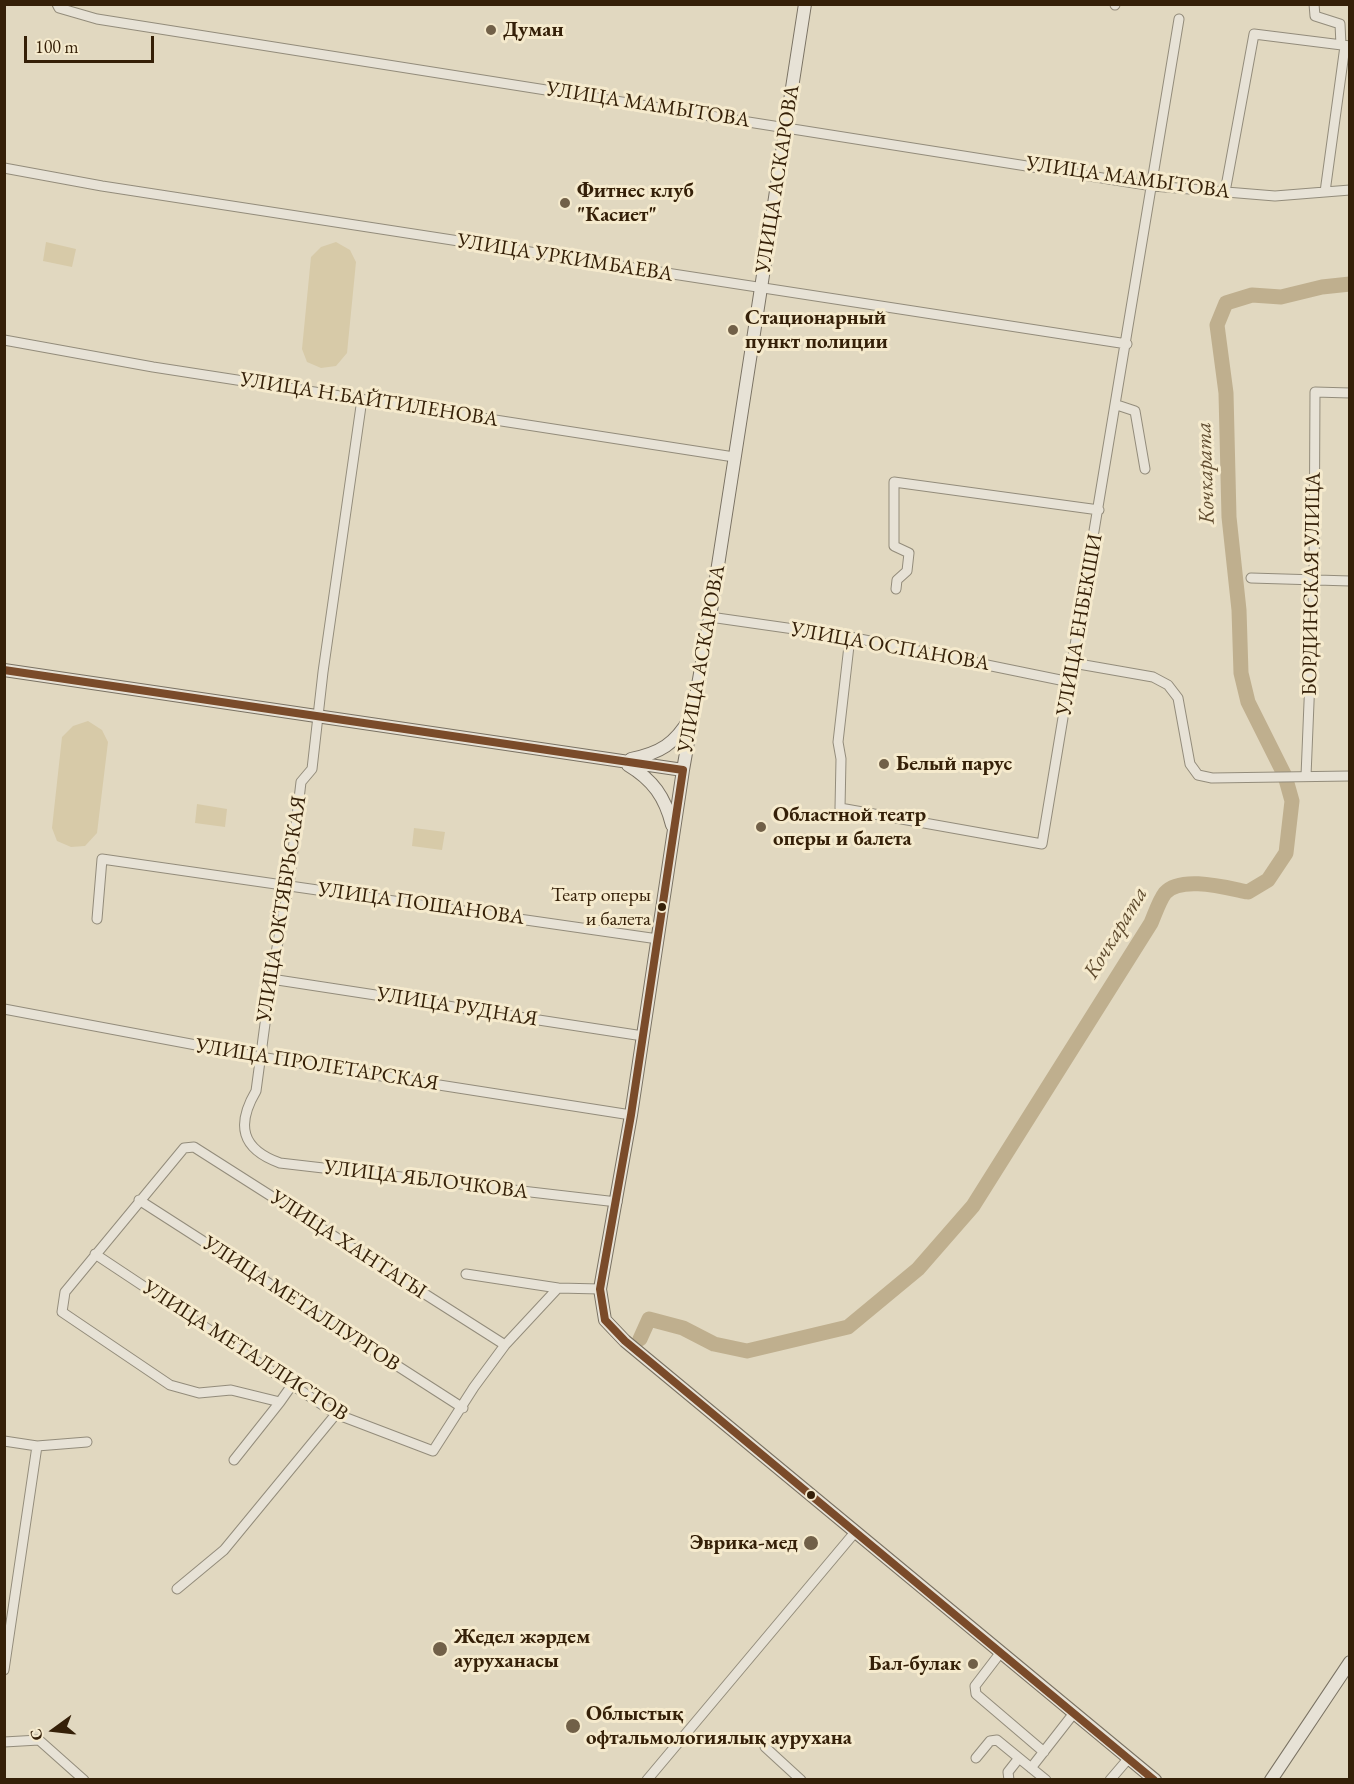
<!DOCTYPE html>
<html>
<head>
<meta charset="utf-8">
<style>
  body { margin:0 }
  #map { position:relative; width:1354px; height:1784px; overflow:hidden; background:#e1d8c0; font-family:"EB Garamond",serif }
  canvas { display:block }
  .frame { position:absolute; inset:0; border:6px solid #352008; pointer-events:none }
  .north { position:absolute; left:24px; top:1700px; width:60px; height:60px; -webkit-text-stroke:4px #f5eacd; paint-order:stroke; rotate:255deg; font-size:16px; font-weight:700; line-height:24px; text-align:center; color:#352008 }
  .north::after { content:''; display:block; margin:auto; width:21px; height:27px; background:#352008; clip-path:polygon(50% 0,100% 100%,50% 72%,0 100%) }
  .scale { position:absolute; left:24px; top:36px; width:130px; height:27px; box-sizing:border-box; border:3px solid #352008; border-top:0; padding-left:8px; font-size:18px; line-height:21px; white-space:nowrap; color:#352008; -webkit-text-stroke:4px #f5eacd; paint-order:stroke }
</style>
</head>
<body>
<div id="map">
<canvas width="1354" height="1784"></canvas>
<div class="frame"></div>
<div class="north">С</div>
<div class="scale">100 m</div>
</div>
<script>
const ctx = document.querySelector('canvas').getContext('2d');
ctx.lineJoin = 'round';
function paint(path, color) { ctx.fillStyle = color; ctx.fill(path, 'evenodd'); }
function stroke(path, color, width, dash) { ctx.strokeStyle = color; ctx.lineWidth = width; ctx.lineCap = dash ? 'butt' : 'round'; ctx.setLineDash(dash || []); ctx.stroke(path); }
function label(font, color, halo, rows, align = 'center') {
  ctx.font = font + ' "EB Garamond",serif'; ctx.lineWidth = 6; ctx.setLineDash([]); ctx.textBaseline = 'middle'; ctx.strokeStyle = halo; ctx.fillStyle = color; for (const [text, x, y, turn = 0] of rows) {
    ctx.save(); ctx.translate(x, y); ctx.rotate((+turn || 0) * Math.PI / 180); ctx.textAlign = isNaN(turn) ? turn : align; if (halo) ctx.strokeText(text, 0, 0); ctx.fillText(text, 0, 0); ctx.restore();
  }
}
paint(new Path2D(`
  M 46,242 L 76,249 L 72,267 L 43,261 Z
  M 336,242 L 350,250 L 356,262 L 347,353 L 336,366 L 321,368 L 307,362 L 302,349 L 311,257 L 321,247 Z
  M 88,721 L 102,730 L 108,742 L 97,833 L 85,846 L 71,847 L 57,841 L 52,828 L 62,737 L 73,726 Z
  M 197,804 L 227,809 L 225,827 L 195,823 Z
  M 414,828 L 445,832 L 442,850 L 412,846 Z`), '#d7caa8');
stroke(new Path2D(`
  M 640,1339 L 649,1319 L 683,1328 L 714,1344 L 747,1351 L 848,1327 L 918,1269 L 973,1206 L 1151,923 C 1155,914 1159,901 1165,893 C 1181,875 1227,888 1248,892 L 1268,880 L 1286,853 L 1292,801 L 1285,776 L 1248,702 L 1241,673 L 1239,610 L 1229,517 L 1226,393 L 1217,325 L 1226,303 L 1252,295 L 1281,297 L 1322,287 L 1350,284`), '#bfaf8e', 15);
const street = new Path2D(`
  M 57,4 L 59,8 L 97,19 L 1153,186 L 1275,196 L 1350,190
  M 1115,4 L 1115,5
  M 1314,4 L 1315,16 L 1340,24 L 1341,45
  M 4,168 L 102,186 L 1127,344
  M 1225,192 L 1254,34 L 1350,46
  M 1325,192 L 1345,46
  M 4,340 L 153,367 L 734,457
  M 362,399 L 323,672 L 312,769 L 301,782 L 289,884 L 271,979 L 256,1091 C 236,1125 241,1149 280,1163 L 617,1202
  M 1117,405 L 1135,411 L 1145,469
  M 1251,578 L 1350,581
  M 896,589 L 897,580 L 907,571 L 909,553 L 894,546 L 894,482 L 1099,510
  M 710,617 L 850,637 L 1070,682
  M 850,637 L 838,742 L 841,759 L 840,808 L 1042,844 L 1179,19
  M 1073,663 L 1153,677 L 1168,685 L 1178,698 L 1190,764 L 1198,775 L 1212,778 L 1350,776
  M 1306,776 L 1314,580 L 1315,392 L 1350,393
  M 97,919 L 102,859 L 658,939
  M 271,979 L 643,1036
  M 4,1009 L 260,1057 L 631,1115
  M 139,1200 L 463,1408
  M 95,1254 L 336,1414 L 433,1451 L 474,1387 L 505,1345 L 558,1288 L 600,1289
  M 466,1274 L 558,1288
  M 292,1385 L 280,1402 L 231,1390 L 199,1393 L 170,1385 L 62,1312 L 65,1292 L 184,1148 L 194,1147 L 505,1345
  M 4,1441 L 37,1446 L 87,1442
  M 234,1460 L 280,1402
  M 177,1589 L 224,1550 L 336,1414
  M 1001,1652 L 975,1686 L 976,1694 L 1044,1752
  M 4,1670 L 37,1446
  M 4,1742 L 39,1740 L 84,1780
  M 765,1747 L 801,1780
  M 976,1758 L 990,1741 L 997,1740 L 1019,1758 L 1008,1772 L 1009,1780
  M 1019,1758 L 1046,1780
  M 1031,1768 L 1074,1713
  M 647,1780 L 856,1531
  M 1110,1780 L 1128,1759`);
const secondary = new Path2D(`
  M 805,4 L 710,617 L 683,770 L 631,1115 L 600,1289 L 605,1320 L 625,1341 L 1155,1780
  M 4,670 L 683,770
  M 631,759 C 660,753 675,744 690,718
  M 628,765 C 653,780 665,797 672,825
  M 1271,1780 L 1350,1662`);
stroke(street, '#938c7b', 11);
stroke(secondary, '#7a7263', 14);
stroke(street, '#e7e2d6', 9);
stroke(secondary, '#e7e2d6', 12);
stroke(new Path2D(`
  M 4,670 L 683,770 L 631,1115 L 600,1289 L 605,1320 L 625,1341 L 1154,1780`), '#7a4b2a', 8);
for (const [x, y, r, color] of [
  [491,30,6,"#716048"],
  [565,203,6,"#716048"],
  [733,330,6,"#716048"],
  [884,764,6,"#716048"],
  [761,827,6,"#716048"],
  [662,907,5,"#352008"],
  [811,1495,5,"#352008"],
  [811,1543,8,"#716048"],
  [440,1649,8,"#716048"],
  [973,1664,6,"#716048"],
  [573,1726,8,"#716048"]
]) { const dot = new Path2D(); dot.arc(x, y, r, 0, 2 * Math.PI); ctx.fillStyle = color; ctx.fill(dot); stroke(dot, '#f5eacd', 2); }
label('20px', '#352008', '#f5eacd', [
  ["Театр оперы",651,896],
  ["и балета",651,920]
], 'right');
label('bold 21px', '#352008', '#f5eacd', [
  ["Думан",503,30],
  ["Фитнес клуб",577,191],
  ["\"Касиет\"",577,215],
  ["Стационарный",745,318],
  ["пункт полиции",745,342],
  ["Белый парус",896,764],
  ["Областной театр",773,815],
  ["оперы и балета",773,839],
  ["Эврика-мед",798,1543,"right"],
  ["Жедел жәрдем",454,1637],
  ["ауруханасы",454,1661],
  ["Бал-булак",961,1664,"right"],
  ["Облыстық",586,1714],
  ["офтальмологиялық аурухана",586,1738]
], 'left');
label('21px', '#352008', '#f5eacd', [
  ["УЛИЦА МАМЫТОВА",648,105,9],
  ["УЛИЦА МАМЫТОВА",1128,178,8],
  ["УЛИЦА АСКАРОВА",778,179,-81],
  ["УЛИЦА УРКИМБАЕВА",565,258,9],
  ["УЛИЦА Н.БАЙТИЛЕНОВА",369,400,9],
  ["БОРДИНСКАЯ УЛИЦА",1312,584,-89],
  ["УЛИЦА ЕНБЕКШИ",1080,625,-80],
  ["УЛИЦА ОСПАНОВА",890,647,10],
  ["УЛИЦА АСКАРОВА",702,659,-80],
  ["УЛИЦА ПОШАНОВА",421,904,8],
  ["УЛИЦА ОКТЯБРЬСКАЯ",282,909,-81],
  ["УЛИЦА РУДНАЯ",457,1007,9],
  ["УЛИЦА ПРОЛЕТАРСКАЯ",317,1065,9],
  ["УЛИЦА ЯБЛОЧКОВА",426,1180,7],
  ["УЛИЦА ХАНТАГЫ",348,1245,33],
  ["УЛИЦА МЕТАЛЛУРГОВ",301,1304,33],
  ["УЛИЦА МЕТАЛЛИСТОВ",245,1351,33]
]);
label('italic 22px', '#604c2f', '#f5eacd', [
  ["Кочкарата",1206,473,-92],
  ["Кочкарата",1116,933,-59]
]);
</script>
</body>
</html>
